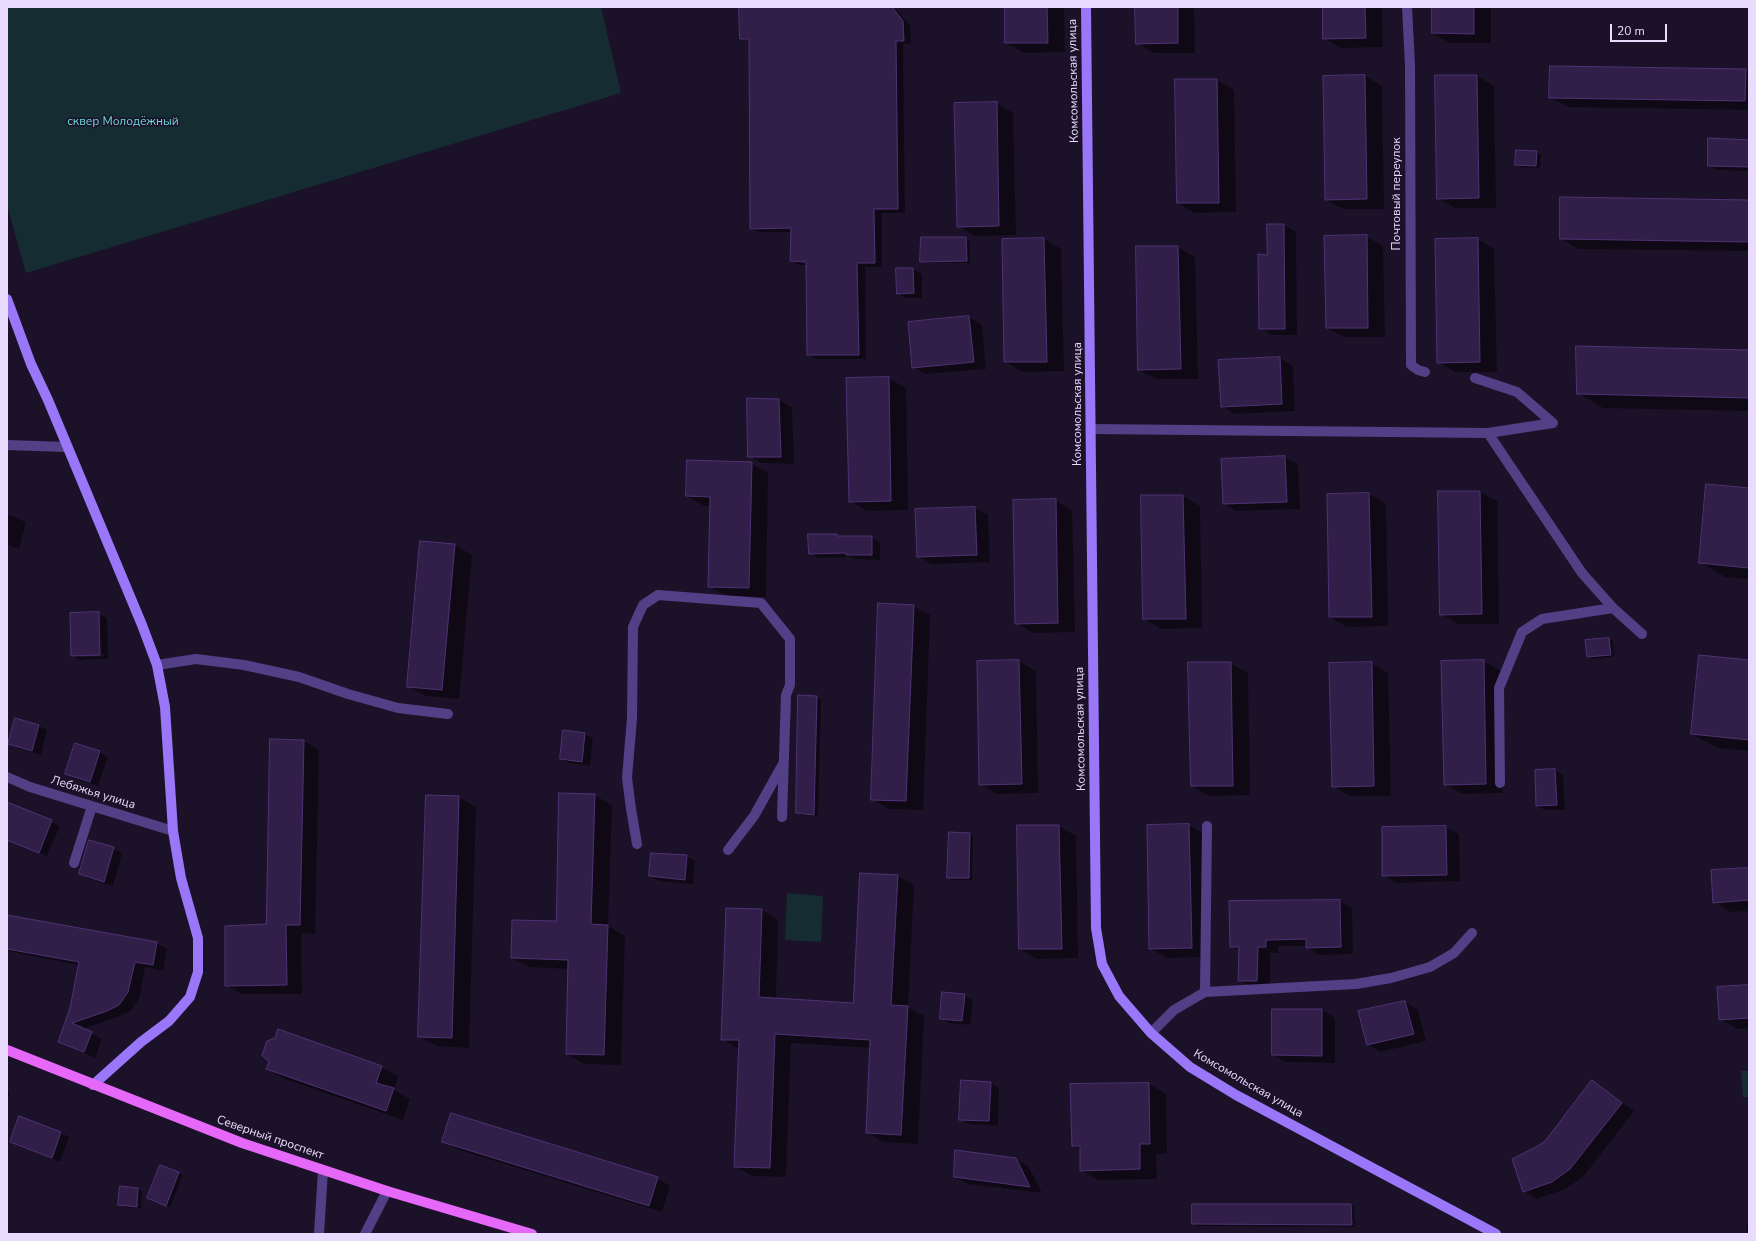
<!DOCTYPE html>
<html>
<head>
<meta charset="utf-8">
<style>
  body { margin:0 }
  #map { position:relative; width:1756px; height:1241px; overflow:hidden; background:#1b1229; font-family:"Nunito Sans",sans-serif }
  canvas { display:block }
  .frame { position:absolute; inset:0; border:8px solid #e8dbfd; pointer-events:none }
  .scale { position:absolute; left:1610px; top:24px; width:57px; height:18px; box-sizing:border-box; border:2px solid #e8dbfd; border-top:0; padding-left:5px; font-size:12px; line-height:14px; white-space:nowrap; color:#e8dbfd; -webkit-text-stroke:3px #1b1229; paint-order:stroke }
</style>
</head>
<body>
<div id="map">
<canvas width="1756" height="1241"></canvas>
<div class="frame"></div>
<div class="scale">20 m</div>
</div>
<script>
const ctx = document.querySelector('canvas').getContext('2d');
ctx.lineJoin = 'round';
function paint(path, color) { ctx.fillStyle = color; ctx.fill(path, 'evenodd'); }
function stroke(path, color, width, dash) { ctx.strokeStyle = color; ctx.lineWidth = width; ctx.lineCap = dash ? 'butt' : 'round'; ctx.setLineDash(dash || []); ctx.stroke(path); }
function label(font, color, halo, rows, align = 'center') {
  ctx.font = font + ' "Nunito Sans",sans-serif'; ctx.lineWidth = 3; ctx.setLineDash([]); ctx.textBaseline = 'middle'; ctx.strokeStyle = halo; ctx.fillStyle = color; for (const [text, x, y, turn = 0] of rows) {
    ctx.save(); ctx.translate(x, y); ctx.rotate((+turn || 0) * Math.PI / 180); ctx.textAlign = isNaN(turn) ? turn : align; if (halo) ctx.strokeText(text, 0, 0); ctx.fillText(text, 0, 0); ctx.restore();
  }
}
paint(new Path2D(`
  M 7,7 L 601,7 L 621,93 L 26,273 L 7,205 Z
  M 787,893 L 823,896 L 821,942 L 785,940 Z
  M 1741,1071 L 1749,1071 L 1749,1097 L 1743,1097 Z`), '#152c33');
paint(new Path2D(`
  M 822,7 L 891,7 L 898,11 L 910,26 L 911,44 L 903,44 L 905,213 L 882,213 L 882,267 L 865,267 L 866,359 L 816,359 L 808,354 L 807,265 L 799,265 L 791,260 L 792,232 L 759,232 L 751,228 L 750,42 L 741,38 Z
  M 1006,7 L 1064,7 L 1065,52 L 1024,53 L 1006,43 Z
  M 1136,7 L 1194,7 L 1195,53 L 1154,53 L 1137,43 Z
  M 1324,7 L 1382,7 L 1383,47 L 1341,48 L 1324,38 Z
  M 1433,7 L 1491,7 L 1491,43 L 1450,43 L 1433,33 Z
  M 1745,70 L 1749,72 L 1749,110 L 1568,107 L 1550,97 Z
  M 1365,76 L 1382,86 L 1384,209 L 1343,209 L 1326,200 Z
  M 1477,76 L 1494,86 L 1496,208 L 1455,208 L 1438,198 Z
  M 1217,80 L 1234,90 L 1236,212 L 1195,213 L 1178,203 Z
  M 996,103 L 1013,113 L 1016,235 L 975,236 L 958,226 Z
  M 1749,141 L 1749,171 L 1717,170 L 1709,165 Z
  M 1537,152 L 1541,154 L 1540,168 L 1520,167 L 1516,164 Z
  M 1749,201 L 1749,251 L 1578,249 L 1561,239 Z
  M 1284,225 L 1296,232 L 1297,335 L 1272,335 L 1260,328 L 1268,256 Z
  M 1366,236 L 1383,246 L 1385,337 L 1344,337 L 1327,328 Z
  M 922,238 L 966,238 L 970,241 L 970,263 L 925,263 L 921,261 Z
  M 1044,239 L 1061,249 L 1064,371 L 1023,372 L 1005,362 Z
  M 1477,239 L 1494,249 L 1497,372 L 1455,372 L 1438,362 Z
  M 1137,247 L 1178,247 L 1195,257 L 1198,379 L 1156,379 L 1139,370 Z
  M 897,269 L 913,269 L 922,274 L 922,298 L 906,298 L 898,293 Z
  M 969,317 L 982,325 L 986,369 L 926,374 L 913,367 L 909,323 Z
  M 1749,351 L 1749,411 L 1603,408 L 1578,393 Z
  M 1280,358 L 1293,366 L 1295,411 L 1234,414 L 1222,406 Z
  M 888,378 L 906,388 L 908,510 L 867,511 L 850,501 Z
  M 779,400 L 792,407 L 794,464 L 762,463 L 749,456 Z
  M 1285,457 L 1298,464 L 1300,509 L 1236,511 L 1224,504 Z
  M 751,463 L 768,473 L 766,597 L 726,596 L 709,586 L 710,506 L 704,506 L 687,496 Z
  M 1749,489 L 1749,579 L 1725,577 L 1700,562 Z
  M 1480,492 L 1497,501 L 1499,624 L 1458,624 L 1441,614 Z
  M 1369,494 L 1386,504 L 1388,626 L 1347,627 L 1330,617 Z
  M 1183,496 L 1200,506 L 1202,628 L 1161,629 L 1144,619 Z
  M 1055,500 L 1072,510 L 1075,632 L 1033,633 L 1016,623 Z
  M 975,508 L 988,515 L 990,562 L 931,564 L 918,556 L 917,510 Z
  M 7,515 L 18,518 L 26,523 L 19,549 L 7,545 Z
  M 836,535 L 841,537 L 871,537 L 880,542 L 880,560 L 855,559 L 852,557 L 818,558 L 810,553 Z
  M 455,545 L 472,555 L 459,699 L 425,696 L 408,686 Z
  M 913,606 L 930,615 L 923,810 L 889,809 L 872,799 Z
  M 98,613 L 107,618 L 108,659 L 80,660 L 72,655 ZM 105,654 L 105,656 L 79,657 L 79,655 Z
  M 1609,639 L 1613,641 L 1614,657 L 1592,659 L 1588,657 Z
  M 1019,661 L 1036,671 L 1038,793 L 997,794 L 980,784 Z
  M 1483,661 L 1501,671 L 1503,793 L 1462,794 L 1445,784 Z
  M 1749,661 L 1749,751 L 1717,748 L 1692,734 Z
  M 1230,663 L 1248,673 L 1250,795 L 1209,796 L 1192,786 Z
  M 1371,663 L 1388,673 L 1391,796 L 1350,796 L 1333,786 Z
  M 817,697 L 821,699 L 818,816 L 801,815 L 797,813 Z
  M 16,719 L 39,726 L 47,730 L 41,755 L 17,748 L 9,743 Z
  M 563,731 L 585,734 L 593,739 L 590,766 L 569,763 L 561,759 Z
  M 304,741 L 319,750 L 315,934 L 301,933 L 302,994 L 242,994 L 226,985 L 267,925 Z
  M 100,752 L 108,757 L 98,786 L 75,779 L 66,774 Z
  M 1555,770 L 1563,775 L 1565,810 L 1545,810 L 1537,806 Z
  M 594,795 L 612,805 L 608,926 L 625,936 L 621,1065 L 584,1064 L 567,1054 L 569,969 L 529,967 L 512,958 L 557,922 Z
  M 459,797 L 476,807 L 469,1048 L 436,1046 L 419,1036 Z
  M 7,802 L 60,826 L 47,856 L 19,843 L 7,820 Z
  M 1189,825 L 1206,835 L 1208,957 L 1167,958 L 1150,948 Z
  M 1059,826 L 1076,836 L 1078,958 L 1037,959 L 1020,949 Z
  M 1446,827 L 1459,834 L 1460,881 L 1396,883 L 1383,875 Z
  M 970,834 L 973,836 L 972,880 L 952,880 L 948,878 Z
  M 113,848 L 122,853 L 113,886 L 89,879 L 80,874 Z
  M 652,854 L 687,856 L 695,861 L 693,884 L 659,881 L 650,876 Z
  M 1749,869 L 1749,911 L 1731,912 L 1714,902 Z
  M 898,876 L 914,885 L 908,1007 L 924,1016 L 918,1144 L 883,1142 L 867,1133 L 871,1048 L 791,1043 L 786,1177 L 752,1176 L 735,1166 L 739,1049 L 722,1039 L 727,909 L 762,910 L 778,920 L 776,999 L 854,1004 Z
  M 1340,901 L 1352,908 L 1353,954 L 1319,955 L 1307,947 L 1307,946 L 1278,946 L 1278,953 L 1270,953 L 1270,987 L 1252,987 L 1239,980 L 1240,951 L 1231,946 Z
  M 7,916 L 157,943 L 167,949 L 163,971 L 145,967 L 139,999 L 130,1011 L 118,1017 L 83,1029 L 102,1039 L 95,1058 L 60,1042 L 71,1008 L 79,965 L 7,951 Z
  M 1749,986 L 1749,1028 L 1737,1029 L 1720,1019 Z
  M 965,995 L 973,1000 L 970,1025 L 949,1023 L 941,1018 Z
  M 1405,1002 L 1418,1010 L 1426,1041 L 1380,1052 L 1367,1044 Z
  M 1273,1010 L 1322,1010 L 1335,1018 L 1335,1063 L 1286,1062 L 1273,1055 Z
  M 381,1067 L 398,1076 L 394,1090 L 410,1099 L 403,1120 L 285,1079 L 267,1069 Z
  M 1592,1082 L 1634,1111 L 1583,1177 L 1565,1189 L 1537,1199 L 1524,1191 L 1546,1141 Z
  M 991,1083 L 999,1088 L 998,1126 L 968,1124 L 960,1119 Z
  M 1149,1084 L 1166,1094 L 1167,1153 L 1156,1154 L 1157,1179 L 1099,1180 L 1081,1170 L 1081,1150 L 1073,1145 Z
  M 7,1090 L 10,1092 L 7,1102 Z
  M 20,1117 L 61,1133 L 69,1137 L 60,1162 L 11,1141 Z
  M 444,1141 L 657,1178 L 670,1186 L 662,1212 L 456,1149 Z
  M 1016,1159 L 1029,1167 L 1042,1193 L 968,1184 L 955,1177 Z
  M 160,1166 L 183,1175 L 170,1207 L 148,1198 Z
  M 120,1187 L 138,1189 L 142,1191 L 141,1208 L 123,1207 L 119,1205 Z
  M 1350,1205 L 1354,1207 L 1355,1227 L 1197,1226 L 1193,1224 Z
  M 1746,1223 L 1749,1223 L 1749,1234 L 1747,1234 Z`), '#0007');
const building = new Path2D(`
  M 739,7 L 892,7 L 903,21 L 904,41 L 896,41 L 898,209 L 874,209 L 875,263 L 857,263 L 859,355 L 807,355 L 806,262 L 790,261 L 791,228 L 750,229 L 749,39 L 740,39 Z
  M 1005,7 L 1047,7 L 1048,43 L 1005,43 Z
  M 1135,7 L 1178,7 L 1178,43 L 1136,44 Z
  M 1323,7 L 1365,7 L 1366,38 L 1323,39 Z
  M 1432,7 L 1474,7 L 1474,34 L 1432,33 Z
  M 1550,66 L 1746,69 L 1745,101 L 1549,98 Z
  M 1365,75 L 1367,199 L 1325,200 L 1323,76 Z
  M 1435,75 L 1477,75 L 1479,198 L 1437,199 Z
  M 1175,79 L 1217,79 L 1219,203 L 1177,203 Z
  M 997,102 L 999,226 L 957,227 L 954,103 Z
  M 1708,138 L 1749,140 L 1749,167 L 1708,166 Z
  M 1516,150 L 1537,151 L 1536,166 L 1515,165 Z
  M 1560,197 L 1749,200 L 1749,242 L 1560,239 Z
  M 1267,224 L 1284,224 L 1285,329 L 1259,329 L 1258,254 L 1267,255 Z
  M 1367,235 L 1368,328 L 1326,328 L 1324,236 Z
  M 921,237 L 966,237 L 967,261 L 920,262 Z
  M 1044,238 L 1047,362 L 1004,362 L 1002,239 Z
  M 1478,238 L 1480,362 L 1437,363 L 1435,239 Z
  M 1136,246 L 1178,246 L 1181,369 L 1138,370 Z
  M 896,268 L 913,268 L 914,293 L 897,294 Z
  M 969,316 L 974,362 L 912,368 L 908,322 Z
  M 1576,346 L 1749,350 L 1749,398 L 1577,394 Z
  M 1280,357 L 1282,404 L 1221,407 L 1218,360 Z
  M 889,377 L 891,501 L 849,502 L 846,378 Z
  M 747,398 L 779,399 L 781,457 L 748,457 Z
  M 1285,456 L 1287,502 L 1223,504 L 1221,459 Z
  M 687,460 L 752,462 L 749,588 L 708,587 L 710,497 L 686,496 Z
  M 1706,484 L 1749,488 L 1749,568 L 1699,563 Z
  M 1438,491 L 1480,491 L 1482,614 L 1440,615 Z
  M 1369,493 L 1372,617 L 1329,617 L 1327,494 Z
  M 1141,495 L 1183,495 L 1186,619 L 1143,619 Z
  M 1056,499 L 1058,623 L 1015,624 L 1013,500 Z
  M 975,507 L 977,555 L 917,557 L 915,509 Z
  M 808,534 L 837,534 L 837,536 L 872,536 L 872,555 L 846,555 L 846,553 L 809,554 Z
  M 420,541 L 455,544 L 442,690 L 407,687 Z
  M 878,603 L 914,605 L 906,801 L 871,800 Z
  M 99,612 L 100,655 L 71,656 L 70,613 Z
  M 1609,638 L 1611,655 L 1587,657 L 1585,640 Z
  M 1699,655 L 1749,660 L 1749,740 L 1691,734 Z
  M 1019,660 L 1022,784 L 979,785 L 977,661 Z
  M 1484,660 L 1486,784 L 1444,785 L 1441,661 Z
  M 1188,662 L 1231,662 L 1233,786 L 1191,786 Z
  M 1372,662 L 1374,786 L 1332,787 L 1329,663 Z
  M 798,695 L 817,696 L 814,815 L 796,813 Z
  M 15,718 L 39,725 L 32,751 L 8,744 Z
  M 563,730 L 585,733 L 582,762 L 560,759 Z
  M 270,739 L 304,740 L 300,925 L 286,925 L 287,985 L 225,986 L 225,926 L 266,924 Z
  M 75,743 L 100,751 L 90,782 L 65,774 Z
  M 1555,769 L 1557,805 L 1536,806 L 1535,770 Z
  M 559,793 L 595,794 L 591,924 L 608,925 L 604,1055 L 566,1054 L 568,960 L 511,958 L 512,920 L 556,921 Z
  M 426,795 L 459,796 L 452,1038 L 418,1037 Z
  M 7,802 L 52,820 L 39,853 L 7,840 Z
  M 1189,824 L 1192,948 L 1149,949 L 1147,825 Z
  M 1017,825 L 1059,825 L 1062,949 L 1019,949 Z
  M 1446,826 L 1447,875 L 1382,876 L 1382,827 Z
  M 949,832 L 970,833 L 969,878 L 947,878 Z
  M 89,840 L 114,847 L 104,882 L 79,874 Z
  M 651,853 L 687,855 L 685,880 L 649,876 Z
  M 1749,868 L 1749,900 L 1713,903 L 1711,870 Z
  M 860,873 L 898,875 L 891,1005 L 908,1006 L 901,1135 L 866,1133 L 870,1040 L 775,1034 L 770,1168 L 734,1167 L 739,1040 L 721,1040 L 726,908 L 762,909 L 759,997 L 853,1003 Z
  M 1340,900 L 1341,947 L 1306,948 L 1306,939 L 1266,940 L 1266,947 L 1258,947 L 1257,981 L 1238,981 L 1239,947 L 1230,947 L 1229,901 Z
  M 7,915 L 157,942 L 153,965 L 135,962 L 128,992 L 119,1005 L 107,1011 L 72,1023 L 92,1032 L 84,1052 L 58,1042 L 70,1008 L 79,962 L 7,949 Z
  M 1749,985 L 1749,1018 L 1719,1020 L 1717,987 Z
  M 942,992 L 965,994 L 962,1021 L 940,1019 Z
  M 1405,1001 L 1414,1034 L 1367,1045 L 1358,1011 Z
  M 1272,1009 L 1322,1009 L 1322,1056 L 1272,1055 Z
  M 278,1029 L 382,1066 L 376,1083 L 394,1088 L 386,1111 L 266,1069 L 269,1062 L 262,1055 L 267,1041 L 275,1038 Z
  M 961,1080 L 991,1082 L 989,1121 L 959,1120 Z
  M 1592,1080 L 1622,1103 L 1570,1169 L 1552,1182 L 1523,1192 L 1512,1159 L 1536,1147 L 1545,1141 Z
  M 1149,1083 L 1150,1144 L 1140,1144 L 1140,1169 L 1080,1171 L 1080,1146 L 1072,1146 L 1070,1084 Z
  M 451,1113 L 658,1177 L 649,1206 L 442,1142 Z
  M 19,1116 L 61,1132 L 52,1158 L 10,1142 Z
  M 955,1150 L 1016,1158 L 1030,1187 L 954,1177 Z
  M 160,1165 L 179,1172 L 166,1206 L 147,1198 Z
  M 120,1186 L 138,1188 L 137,1207 L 118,1205 Z
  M 1192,1204 L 1351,1204 L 1352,1225 L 1192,1224 Z`);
paint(building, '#321f49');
stroke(building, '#4f3274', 1);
stroke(new Path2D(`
  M 1407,7 L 1410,66 L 1411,365 L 1418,370 L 1425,372
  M 1091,429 L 1488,433 L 1553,423 L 1517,392 L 1475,378
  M 1488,433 L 1582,573 L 1613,608 L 1642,634
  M 7,445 L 66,447
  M 157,665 L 196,659 L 244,665 L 299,677 L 348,694 L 398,708 L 448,714
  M 7,777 L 30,787 L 173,831
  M 1500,783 L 1499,688 L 1522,632 L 1542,619 L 1613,608
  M 637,844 L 631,809 L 627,778 L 632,718 L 633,627 L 643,605 L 658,595 L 761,603 L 790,639 L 790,685 L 786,695 L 782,817
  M 728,850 L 754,816 L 783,764
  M 74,863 L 92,806
  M 1205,992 L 1207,826
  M 1151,1033 L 1174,1010 L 1205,992 L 1356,984 L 1391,978 L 1430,967 L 1454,953 L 1472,933
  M 319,1234 L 323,1170
  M 365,1234 L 387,1191`), '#533f85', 10);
stroke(new Path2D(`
  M 1086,7 L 1096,928 L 1102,964 L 1119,996 L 1151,1033 L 1190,1067 L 1236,1095 L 1496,1234
  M 7,299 L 31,364 L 48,400 L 142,625 L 157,665 L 165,707 L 173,831 L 181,878 L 198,938 L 198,972 L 190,997 L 169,1021 L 141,1042 L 93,1085`), '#9a77f9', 10);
stroke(new Path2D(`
  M 7,1050 L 242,1143 L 387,1191 L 532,1234`), '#e568f8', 10);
label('12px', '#e8dbfd', '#1b1229', [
  ["Комсомольская улица",1074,81,-91],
  ["Почтовый переулок",1397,194,-90],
  ["Комсомольская улица",1078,404,-90],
  ["Комсомольская улица",1081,729,-91],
  ["Лебяжья улица",93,793,17],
  ["Комсомольская улица",1248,1084,30],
  ["Северный проспект",270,1138,19]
]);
label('12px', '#69dbdb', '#1b1229', [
  ["сквер Молодёжный",123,122]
]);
</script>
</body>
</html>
